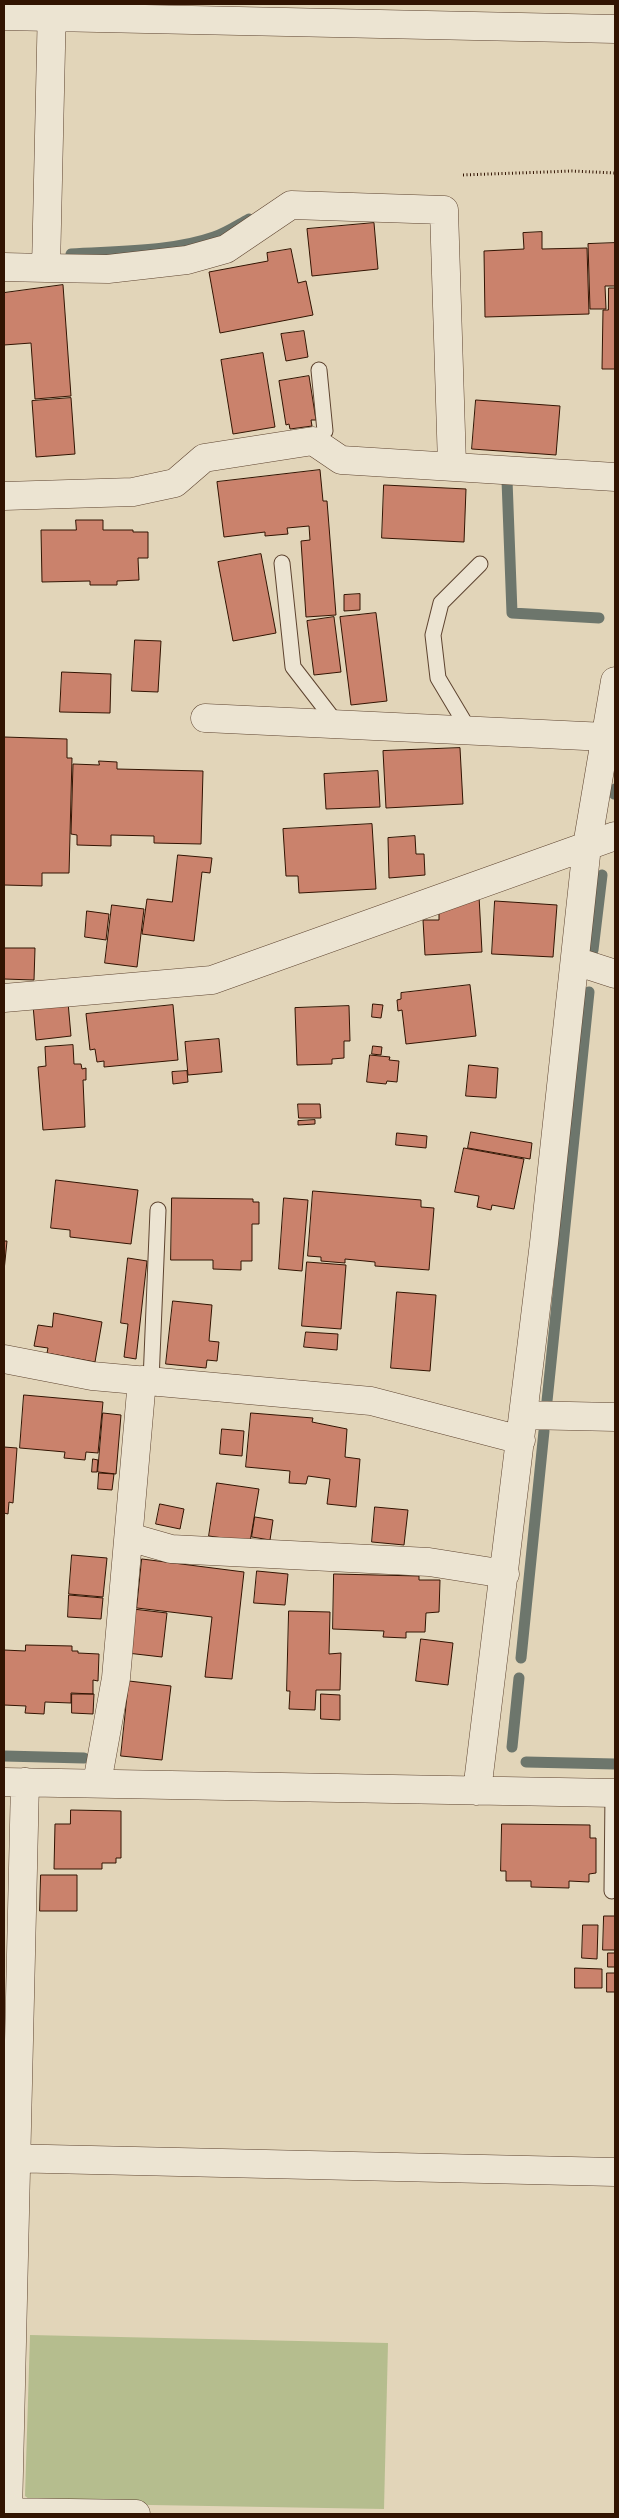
<!DOCTYPE html>
<html>
<head>
<meta charset="utf-8">
<style>
  body { margin:0 }
  #map { position:relative; width:619px; height:2518px; overflow:hidden; background:#e2d5b9; font-family:"IM FELL Great Primer",serif }
  canvas { display:block }
  .frame { position:absolute; inset:0; border:5px solid #321402; pointer-events:none }
</style>
</head>
<body>
<div id="map">
<canvas width="619" height="2518"></canvas>
<div class="frame"></div>
</div>
<script>
const ctx = document.querySelector('canvas').getContext('2d');
ctx.lineJoin = 'round';
function paint(path, color) { ctx.fillStyle = color; ctx.fill(path, 'evenodd'); }
function stroke(path, color, width, dash) { ctx.strokeStyle = color; ctx.lineWidth = width; ctx.lineCap = dash ? 'butt' : 'round'; ctx.setLineDash(dash || []); ctx.stroke(path); }
paint(new Path2D(`
  M 30,2335 L 388,2343 L 384,2509 L 34,2503 L 25,2496 Z`), '#b5bd8e');
stroke(new Path2D(`
  M 71,254 C 116,251 172,252 214,237 C 226,233 238,225 249,219
  M 507,480 L 512,613 L 599,618
  M 614,794 L 615,789
  M 593,950 L 602,875
  M 547,1401 L 589,992
  M 521,1658 L 544,1431
  M 512,1747 L 519,1678
  M 4,1756 L 84,1758
  M 526,1762 L 615,1764`), '#6d766c', 11);
const building = new Path2D(`
  M 374,223 L 378,269 L 312,276 L 307,229 Z
  M 542,232 L 542,249 L 587,248 L 589,314 L 485,317 L 484,251 L 524,249 L 523,233 Z
  M 615,243 L 615,286 L 605,286 L 606,309 L 590,309 L 588,244 Z
  M 291,249 L 298,283 L 306,281 L 313,315 L 220,333 L 209,272 L 268,261 L 267,253 Z
  M 63,285 L 71,396 L 35,399 L 31,343 L 4,345 L 4,293 Z
  M 609,288 L 615,288 L 615,369 L 602,369 L 603,310 L 608,310 Z
  M 304,331 L 308,357 L 286,361 L 281,334 Z
  M 263,353 L 275,427 L 233,434 L 221,360 Z
  M 309,376 L 316,420 L 311,420 L 312,426 L 290,429 L 289,424 L 286,425 L 279,381 Z
  M 71,398 L 75,454 L 36,457 L 32,401 Z
  M 476,400 L 560,406 L 556,455 L 472,449 Z
  M 320,470 L 323,501 L 327,501 L 336,615 L 306,617 L 301,541 L 310,540 L 309,526 L 287,528 L 288,534 L 265,536 L 265,532 L 224,537 L 217,482 Z
  M 384,485 L 466,489 L 464,542 L 382,538 Z
  M 76,520 L 103,520 L 103,530 L 133,530 L 133,532 L 148,532 L 148,558 L 138,558 L 139,580 L 117,581 L 117,585 L 90,585 L 90,581 L 42,582 L 41,530 L 76,530 Z
  M 261,554 L 276,633 L 233,641 L 218,562 Z
  M 360,594 L 360,610 L 344,611 L 344,595 Z
  M 376,613 L 387,701 L 351,705 L 340,617 Z
  M 334,617 L 341,672 L 314,675 L 307,621 Z
  M 135,640 L 161,641 L 158,692 L 132,691 Z
  M 62,672 L 111,674 L 110,713 L 60,712 Z
  M 4,737 L 67,739 L 67,758 L 72,758 L 69,873 L 42,873 L 42,886 L 4,885 Z
  M 460,748 L 463,804 L 386,808 L 383,751 Z
  M 99,761 L 117,762 L 117,769 L 203,771 L 201,844 L 154,843 L 154,836 L 111,835 L 111,846 L 77,845 L 77,835 L 71,834 L 73,764 L 99,765 Z
  M 378,771 L 380,807 L 326,809 L 324,774 Z
  M 372,824 L 376,889 L 299,893 L 298,876 L 286,876 L 283,829 Z
  M 415,836 L 416,854 L 424,854 L 425,875 L 389,878 L 388,838 Z
  M 178,855 L 212,858 L 210,873 L 202,872 L 194,941 L 142,934 L 147,899 L 172,902 Z
  M 479,896 L 482,952 L 425,955 L 423,920 L 439,920 L 439,911 Z
  M 495,901 L 557,905 L 553,957 L 492,954 Z
  M 112,905 L 144,909 L 137,967 L 105,963 Z
  M 87,911 L 109,914 L 106,940 L 85,937 Z
  M 4,948 L 35,948 L 34,980 L 4,979 Z
  M 470,985 L 476,1036 L 406,1044 L 402,1010 L 398,1011 L 397,1000 L 401,999 L 401,993 Z
  M 68,1002 L 71,1036 L 36,1040 L 33,1005 Z
  M 373,1004 L 383,1005 L 381,1018 L 372,1017 Z
  M 173,1005 L 178,1060 L 104,1067 L 104,1061 L 97,1062 L 95,1049 L 90,1050 L 86,1014 Z
  M 349,1006 L 350,1041 L 344,1041 L 344,1058 L 332,1059 L 332,1064 L 297,1065 L 295,1008 Z
  M 219,1039 L 222,1072 L 188,1075 L 185,1042 Z
  M 73,1045 L 74,1064 L 81,1064 L 82,1069 L 86,1068 L 86,1080 L 83,1080 L 85,1127 L 43,1130 L 38,1067 L 46,1066 L 45,1047 Z
  M 373,1046 L 382,1047 L 381,1055 L 372,1054 Z
  M 370,1055 L 390,1057 L 389,1060 L 399,1061 L 397,1082 L 387,1081 L 386,1084 L 367,1082 Z
  M 469,1065 L 498,1068 L 496,1098 L 466,1096 Z
  M 187,1071 L 188,1082 L 173,1084 L 172,1072 Z
  M 298,1104 L 320,1104 L 321,1118 L 299,1118 Z
  M 315,1120 L 315,1124 L 298,1125 L 298,1121 Z
  M 471,1132 L 532,1143 L 530,1159 L 468,1148 Z
  M 397,1133 L 427,1136 L 426,1148 L 396,1145 Z
  M 464,1148 L 524,1159 L 514,1209 L 492,1205 L 491,1210 L 477,1207 L 479,1196 L 455,1192 Z
  M 56,1180 L 138,1190 L 131,1244 L 70,1237 L 70,1230 L 51,1228 Z
  M 313,1191 L 421,1200 L 421,1207 L 434,1208 L 429,1270 L 375,1266 L 375,1262 L 345,1259 L 345,1263 L 321,1261 L 321,1257 L 308,1256 Z
  M 172,1198 L 253,1199 L 253,1202 L 259,1202 L 259,1224 L 252,1224 L 252,1261 L 241,1261 L 241,1270 L 213,1269 L 213,1260 L 171,1260 Z
  M 284,1198 L 308,1200 L 302,1271 L 279,1269 Z
  M 4,1241 L 7,1241 L 4,1271 Z
  M 128,1258 L 147,1261 L 136,1359 L 124,1357 L 128,1324 L 121,1323 Z
  M 307,1262 L 346,1265 L 341,1329 L 302,1326 Z
  M 397,1292 L 436,1295 L 430,1371 L 391,1368 Z
  M 173,1301 L 212,1305 L 209,1341 L 219,1342 L 217,1361 L 207,1360 L 206,1368 L 166,1364 Z
  M 54,1313 L 102,1322 L 95,1362 L 47,1353 L 48,1348 L 34,1346 L 38,1325 L 52,1327 Z
  M 306,1332 L 338,1334 L 337,1350 L 304,1347 Z
  M 24,1395 L 103,1402 L 98,1453 L 86,1452 L 85,1460 L 64,1458 L 65,1452 L 20,1448 Z
  M 103,1413 L 121,1415 L 116,1474 L 98,1472 Z
  M 251,1413 L 313,1418 L 312,1422 L 347,1429 L 345,1457 L 360,1459 L 356,1507 L 327,1504 L 330,1479 L 308,1476 L 306,1484 L 289,1483 L 290,1471 L 246,1467 Z
  M 222,1429 L 244,1431 L 242,1456 L 220,1454 Z
  M 4,1447 L 17,1448 L 13,1503 L 9,1502 L 8,1514 L 4,1513 Z
  M 93,1459 L 98,1460 L 97,1472 L 92,1472 Z
  M 99,1473 L 114,1474 L 112,1490 L 98,1489 Z
  M 217,1483 L 259,1489 L 250,1542 L 209,1536 Z
  M 160,1504 L 184,1509 L 180,1529 L 156,1524 Z
  M 375,1507 L 408,1510 L 404,1545 L 372,1542 Z
  M 255,1517 L 273,1520 L 270,1540 L 252,1537 Z
  M 72,1555 L 107,1558 L 103,1597 L 69,1594 Z
  M 142,1559 L 244,1572 L 232,1679 L 205,1677 L 212,1617 L 137,1608 Z
  M 257,1571 L 288,1574 L 285,1605 L 254,1603 Z
  M 334,1574 L 419,1576 L 419,1580 L 440,1580 L 439,1612 L 426,1613 L 425,1632 L 406,1632 L 406,1638 L 383,1637 L 384,1631 L 333,1629 Z
  M 69,1595 L 103,1598 L 101,1619 L 68,1617 Z
  M 133,1609 L 167,1613 L 162,1657 L 127,1653 Z
  M 289,1611 L 330,1612 L 329,1654 L 341,1653 L 340,1690 L 316,1690 L 315,1710 L 289,1709 L 290,1691 L 287,1691 Z
  M 421,1639 L 453,1643 L 448,1685 L 416,1681 Z
  M 26,1645 L 72,1646 L 72,1651 L 78,1651 L 78,1653 L 99,1654 L 98,1681 L 93,1680 L 93,1694 L 71,1693 L 71,1703 L 45,1702 L 44,1714 L 25,1713 L 26,1706 L 4,1705 L 4,1650 L 25,1651 Z
  M 129,1681 L 171,1686 L 162,1760 L 121,1756 Z
  M 72,1694 L 94,1694 L 93,1714 L 72,1713 Z
  M 321,1694 L 340,1695 L 340,1720 L 321,1719 Z
  M 71,1810 L 121,1811 L 121,1858 L 116,1858 L 116,1863 L 102,1863 L 102,1869 L 54,1869 L 55,1824 L 70,1824 Z
  M 502,1824 L 590,1825 L 590,1838 L 596,1838 L 596,1873 L 589,1874 L 589,1882 L 569,1881 L 569,1888 L 531,1887 L 531,1881 L 506,1881 L 506,1871 L 501,1871 Z
  M 41,1875 L 77,1875 L 77,1911 L 40,1911 Z
  M 604,1916 L 615,1916 L 615,1950 L 603,1950 Z
  M 583,1925 L 598,1925 L 597,1959 L 582,1958 Z
  M 608,1953 L 615,1953 L 615,1967 L 608,1967 Z
  M 575,1968 L 602,1969 L 602,1988 L 575,1988 Z
  M 607,1973 L 615,1973 L 615,1992 L 607,1992 Z`);
paint(building, '#ca826c');
stroke(building, '#321402', 1);
const lane = new Path2D(`
  M 313,441 L 325,431 L 319,370
  M 282,563 L 293,667 L 337,724
  M 469,730 L 438,678 L 433,635 L 441,603 L 480,564
  M 151,1381 L 158,1210
  M 612,1891 L 613,1793`);
const street = new Path2D(`
  M 4,16 L 615,29
  M 4,267 L 46,268 L 52,4
  M 46,268 L 108,269 L 187,260 L 226,249 L 291,205 L 444,210 L 452,465
  M 4,496 L 133,492 L 175,483 L 204,458 L 313,441 L 341,460 L 615,477
  M 205,718 L 606,737
  M 575,961 L 615,974
  M 4,998 L 212,980 L 615,836
  M 4,1359 L 92,1376 L 371,1401 L 521,1440
  M 524,1415 L 615,1417
  M 129,1537 L 171,1549 L 429,1562 L 505,1574
  M 4,1782 L 615,1793
  M 97,1783 L 116,1678 L 142,1380
  M 477,1791 L 544,1243 L 587,846 L 615,681
  M 4,2158 L 615,2172
  M 4,2512 L 136,2514
  M 8,2514 L 25,1782`);
stroke(lane, '#5e4430', 17);
stroke(street, '#5e4430', 29);
stroke(new Path2D(`
  M 463,175 L 572,171 L 615,173`), '#321402', 3, [1, 2.5]);
stroke(lane, '#ece4d2', 15);
stroke(street, '#ece4d2', 28);
</script>
</body>
</html>
